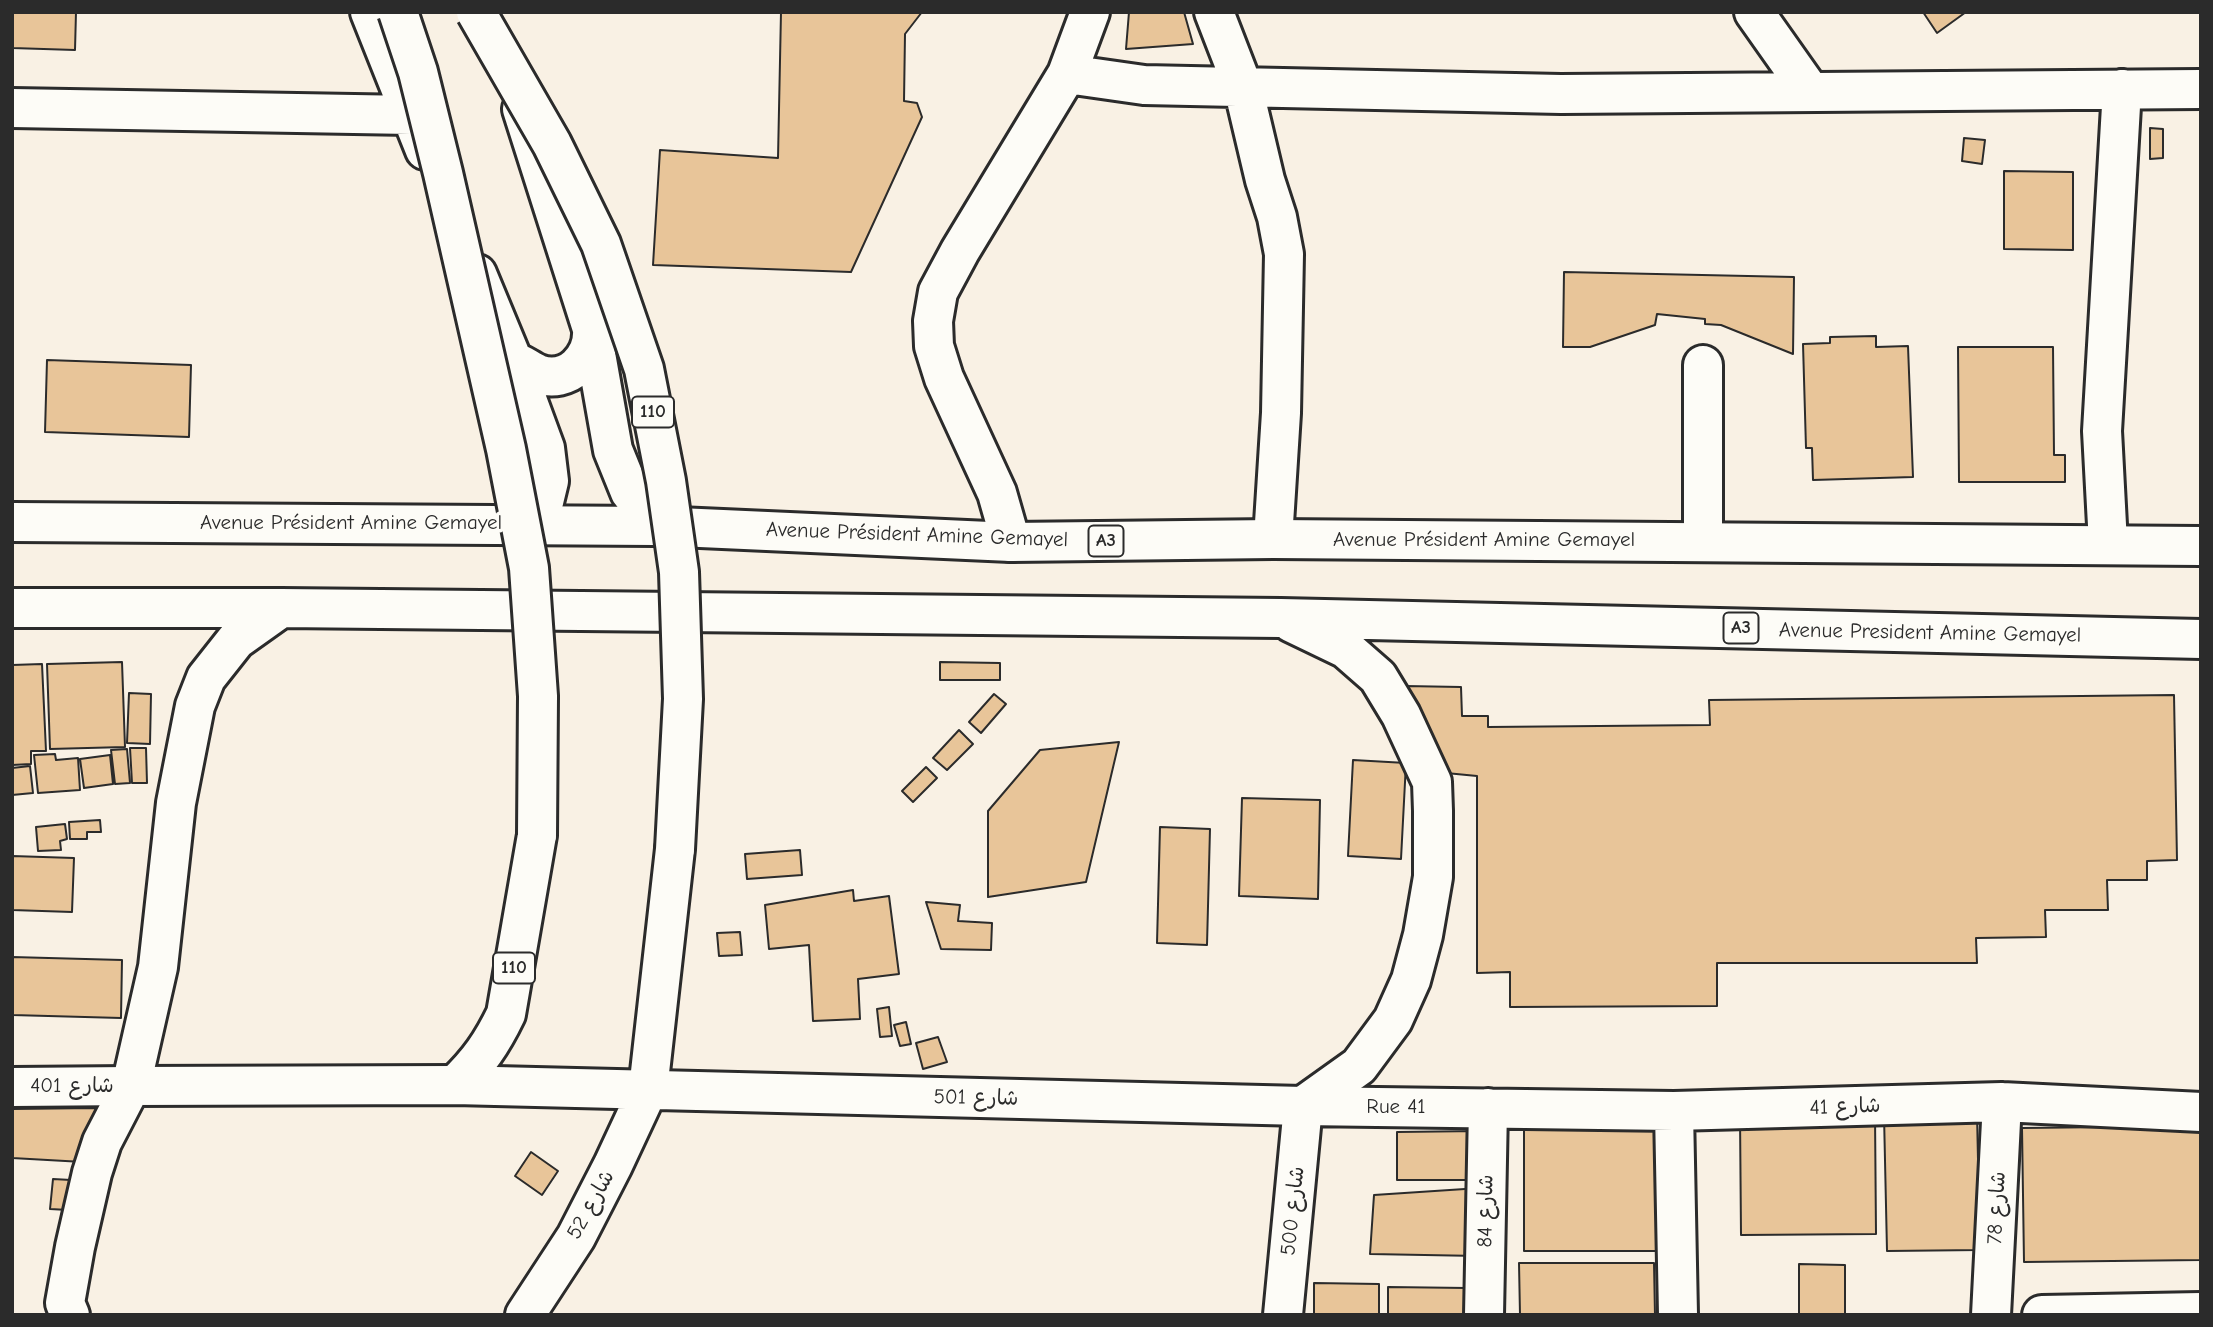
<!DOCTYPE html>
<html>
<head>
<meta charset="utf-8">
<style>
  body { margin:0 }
  #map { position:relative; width:2213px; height:1327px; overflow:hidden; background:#f9f1e4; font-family:"Comic Neue",sans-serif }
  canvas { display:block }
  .frame { position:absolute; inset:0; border:14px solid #2b2b2b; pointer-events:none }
</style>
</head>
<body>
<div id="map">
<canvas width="2213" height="1327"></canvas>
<div class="frame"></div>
</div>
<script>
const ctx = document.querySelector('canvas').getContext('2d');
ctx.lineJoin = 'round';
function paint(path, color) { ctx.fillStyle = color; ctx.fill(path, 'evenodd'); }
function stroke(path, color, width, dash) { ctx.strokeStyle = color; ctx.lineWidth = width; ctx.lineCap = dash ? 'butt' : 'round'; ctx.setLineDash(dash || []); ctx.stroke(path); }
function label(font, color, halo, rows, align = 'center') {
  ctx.font = font + ' "Comic Neue","Playpen Sans Arabic",sans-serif'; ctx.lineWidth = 7; ctx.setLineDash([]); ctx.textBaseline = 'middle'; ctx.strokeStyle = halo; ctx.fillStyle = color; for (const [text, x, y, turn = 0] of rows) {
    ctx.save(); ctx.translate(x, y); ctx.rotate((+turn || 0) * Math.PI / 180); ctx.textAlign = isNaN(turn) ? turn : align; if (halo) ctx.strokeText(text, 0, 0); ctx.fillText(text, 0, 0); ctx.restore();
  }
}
const building = new Path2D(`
  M 12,12 L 76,12 L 75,50 L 12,48 Z
  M 781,12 L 922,12 L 905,34 L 904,101 L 917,103 L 922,117 L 851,272 L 653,265 L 660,150 L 778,158 Z
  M 1129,12 L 1184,12 L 1193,44 L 1126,49 Z
  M 1923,12 L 1966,12 L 1937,33 Z
  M 2150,128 L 2163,129 L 2163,158 L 2150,159 Z
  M 1964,138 L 1985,140 L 1982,164 L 1962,161 Z
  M 2004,171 L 2073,172 L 2073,250 L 2004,249 Z
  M 1564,272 L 1794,277 L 1793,354 L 1721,325 L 1705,324 L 1705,319 L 1657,314 L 1655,325 L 1590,347 L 1563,347 Z
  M 1876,336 L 1876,347 L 1908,346 L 1913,477 L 1813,480 L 1812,448 L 1806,448 L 1803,344 L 1830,343 L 1830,337 Z
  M 1958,347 L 2053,347 L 2054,455 L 2065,455 L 2065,482 L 1959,482 Z
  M 47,360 L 191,365 L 189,437 L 45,432 Z
  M 122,662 L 125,747 L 50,749 L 47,664 Z
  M 940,662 L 1000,663 L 1000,680 L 940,680 Z
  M 42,664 L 46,751 L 31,751 L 31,764 L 12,765 L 12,665 Z
  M 1405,686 L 1461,687 L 1462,716 L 1488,716 L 1488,727 L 1710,725 L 1709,700 L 2174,695 L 2177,860 L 2147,861 L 2147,880 L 2107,880 L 2108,910 L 2045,910 L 2046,937 L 1976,938 L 1977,963 L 1717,963 L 1717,1006 L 1510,1007 L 1510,972 L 1477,973 L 1477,776 L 1446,773 Z
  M 129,693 L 151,694 L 150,744 L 127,743 Z
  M 994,694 L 1006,704 L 981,733 L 969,722 Z
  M 959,730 L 973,744 L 947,770 L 933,758 Z
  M 1119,742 L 1086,882 L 988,897 L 988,811 L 1040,750 Z
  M 130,748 L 146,748 L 147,783 L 132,783 Z
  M 127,749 L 130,783 L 115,784 L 111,750 Z
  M 55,754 L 56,760 L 78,758 L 80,790 L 38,793 L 34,755 Z
  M 110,755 L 113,784 L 84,788 L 80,759 Z
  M 1353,760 L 1406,763 L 1401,859 L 1348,856 Z
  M 30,766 L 33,793 L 12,795 L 12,768 Z
  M 926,767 L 937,778 L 913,802 L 902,791 Z
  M 1242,798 L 1320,800 L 1318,899 L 1239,896 Z
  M 100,820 L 101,832 L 87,832 L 87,839 L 70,839 L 69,822 Z
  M 65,824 L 67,839 L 60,841 L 61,850 L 38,851 L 36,827 Z
  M 1160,827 L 1210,829 L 1207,945 L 1157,943 Z
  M 800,850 L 802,875 L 747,879 L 745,854 Z
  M 12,856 L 74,858 L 72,912 L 12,910 Z
  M 853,890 L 854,901 L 889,896 L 899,974 L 858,979 L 860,1019 L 813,1021 L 809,945 L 769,949 L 765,905 Z
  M 926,902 L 960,905 L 958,921 L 992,923 L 991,950 L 941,949 Z
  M 740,932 L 742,955 L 719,956 L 717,933 Z
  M 12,957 L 122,960 L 121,1018 L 12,1015 Z
  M 889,1007 L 892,1036 L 880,1037 L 877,1009 Z
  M 906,1022 L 911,1044 L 900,1046 L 894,1025 Z
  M 938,1037 L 947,1062 L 923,1069 L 916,1043 Z
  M 96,1108 L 83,1162 L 12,1158 L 12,1109 Z
  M 1977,1114 L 1980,1250 L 1887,1251 L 1884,1115 Z
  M 1875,1115 L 1876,1234 L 1741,1235 L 1740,1116 Z
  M 1524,1126 L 1659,1126 L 1659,1251 L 1524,1251 Z
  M 2201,1126 L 2201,1260 L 2024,1262 L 2022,1128 Z
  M 1479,1131 L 1480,1180 L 1397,1180 L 1397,1132 Z
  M 531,1152 L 558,1171 L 542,1195 L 515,1176 Z
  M 53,1179 L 71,1180 L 68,1210 L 50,1209 Z
  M 1480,1188 L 1479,1256 L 1370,1254 L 1374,1195 Z
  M 1519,1263 L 1654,1263 L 1655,1315 L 1520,1315 Z
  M 1799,1264 L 1845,1265 L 1845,1315 L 1799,1315 Z
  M 1314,1283 L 1379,1284 L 1379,1315 L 1314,1315 Z
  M 1388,1287 L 1467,1288 L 1467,1315 L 1388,1315 Z`);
paint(building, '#e8c599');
stroke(building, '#2b2b2b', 2);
const minor = new Path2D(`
  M 370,12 L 425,150
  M 1214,12 L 1243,87 L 1265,180 L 1277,217 L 1284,254 L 1281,413 L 1273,539
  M 1754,12 L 1809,90
  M 1067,74 L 1144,85 L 1561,94 L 2201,89
  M 12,108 L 411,115
  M 477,274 L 513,361 L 545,448 L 549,481 L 543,506 L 532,524
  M 592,331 L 613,450 L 630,492 L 656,526
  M 513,361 C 522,364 529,370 538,374 C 568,385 594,358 592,329 L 522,109
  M 1703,541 L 1703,365
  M 1011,542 L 997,493 L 944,378 L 934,346 L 933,321 L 938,292 L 960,251 L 1067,74 L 1090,12
  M 2108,544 L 2102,431 L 2122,89
  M 12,1087 L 131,1086
  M 1674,1111 L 1678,1315
  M 1283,1315 L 1303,1106 L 1674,1111 L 2002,1102 L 2201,1112
  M 1484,1315 L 1488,1108
  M 1991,1315 L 2002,1102
  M 2042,1315 L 2201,1312`);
const major = new Path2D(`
  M 70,1315 L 65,1303 L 75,1247 L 92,1173 L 102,1142 L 131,1086 L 455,1085 L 1303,1106
  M 525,1315 L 576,1237 L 613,1165 L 648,1090`);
const highway = new Path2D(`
  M 12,522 L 656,526 L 1011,542 L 1273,539 L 2201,546
  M 12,608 L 281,608 L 1281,618 L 2201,639
  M 1292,623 L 1346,649 L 1378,677 L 1401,715 L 1432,782 L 1433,811 L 1433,877 L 1423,935 L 1411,980 L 1393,1020 L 1359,1066 L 1303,1106
  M 455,1085 C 479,1062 492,1043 506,1014 L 537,835
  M 131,1086 L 158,967 L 176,803 L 195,706 L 206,678 L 236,640 L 281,608
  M 648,1090 L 675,849`);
stroke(minor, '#2b2b2b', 44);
stroke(major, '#2b2b2b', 44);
stroke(highway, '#2b2b2b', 44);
stroke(minor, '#fdfcf7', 38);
stroke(major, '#fdfcf7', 38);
stroke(highway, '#fdfcf7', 38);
const highwayBridge = new Path2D(`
  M 398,12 L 418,72 L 443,173 L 506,449 L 529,568 L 538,696 L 537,835
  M 476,12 L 552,144 L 601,244 L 644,369 L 666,481 L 679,572 L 683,699 L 675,849`);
stroke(highwayBridge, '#2b2b2b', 44, []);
stroke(highwayBridge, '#fdfcf7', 38);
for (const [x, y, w] of [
  [653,412,42],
  [1106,541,35],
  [1741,628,35],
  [514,968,42]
]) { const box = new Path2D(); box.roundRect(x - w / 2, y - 15.5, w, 31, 5); ctx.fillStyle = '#fdfcf7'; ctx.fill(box); stroke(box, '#2b2b2b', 2); }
label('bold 19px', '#2b2b2b', null, [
  ["110",653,412],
  ["A3",1106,541],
  ["A3",1741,628],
  ["110",514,968]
]);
label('21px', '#2b2b2b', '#fdfcf7', [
  ["Avenue Président Amine Gemayel",351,523],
  ["Avenue Président Amine Gemayel",917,535,2],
  ["Avenue Président Amine Gemayel",1484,540],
  ["Avenue President Amine Gemayel",1930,633,1],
  ["شارع 401",72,1086],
  ["شارع 501",976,1098,1],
  ["Rue 41",1396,1107],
  ["شارع 41",1845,1107,-2],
  ["شارع 52",591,1205,-61],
  ["شارع 78",1997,1208,-87],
  ["شارع 500",1293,1211,-84],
  ["شارع 84",1486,1211,-89]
]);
</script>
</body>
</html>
